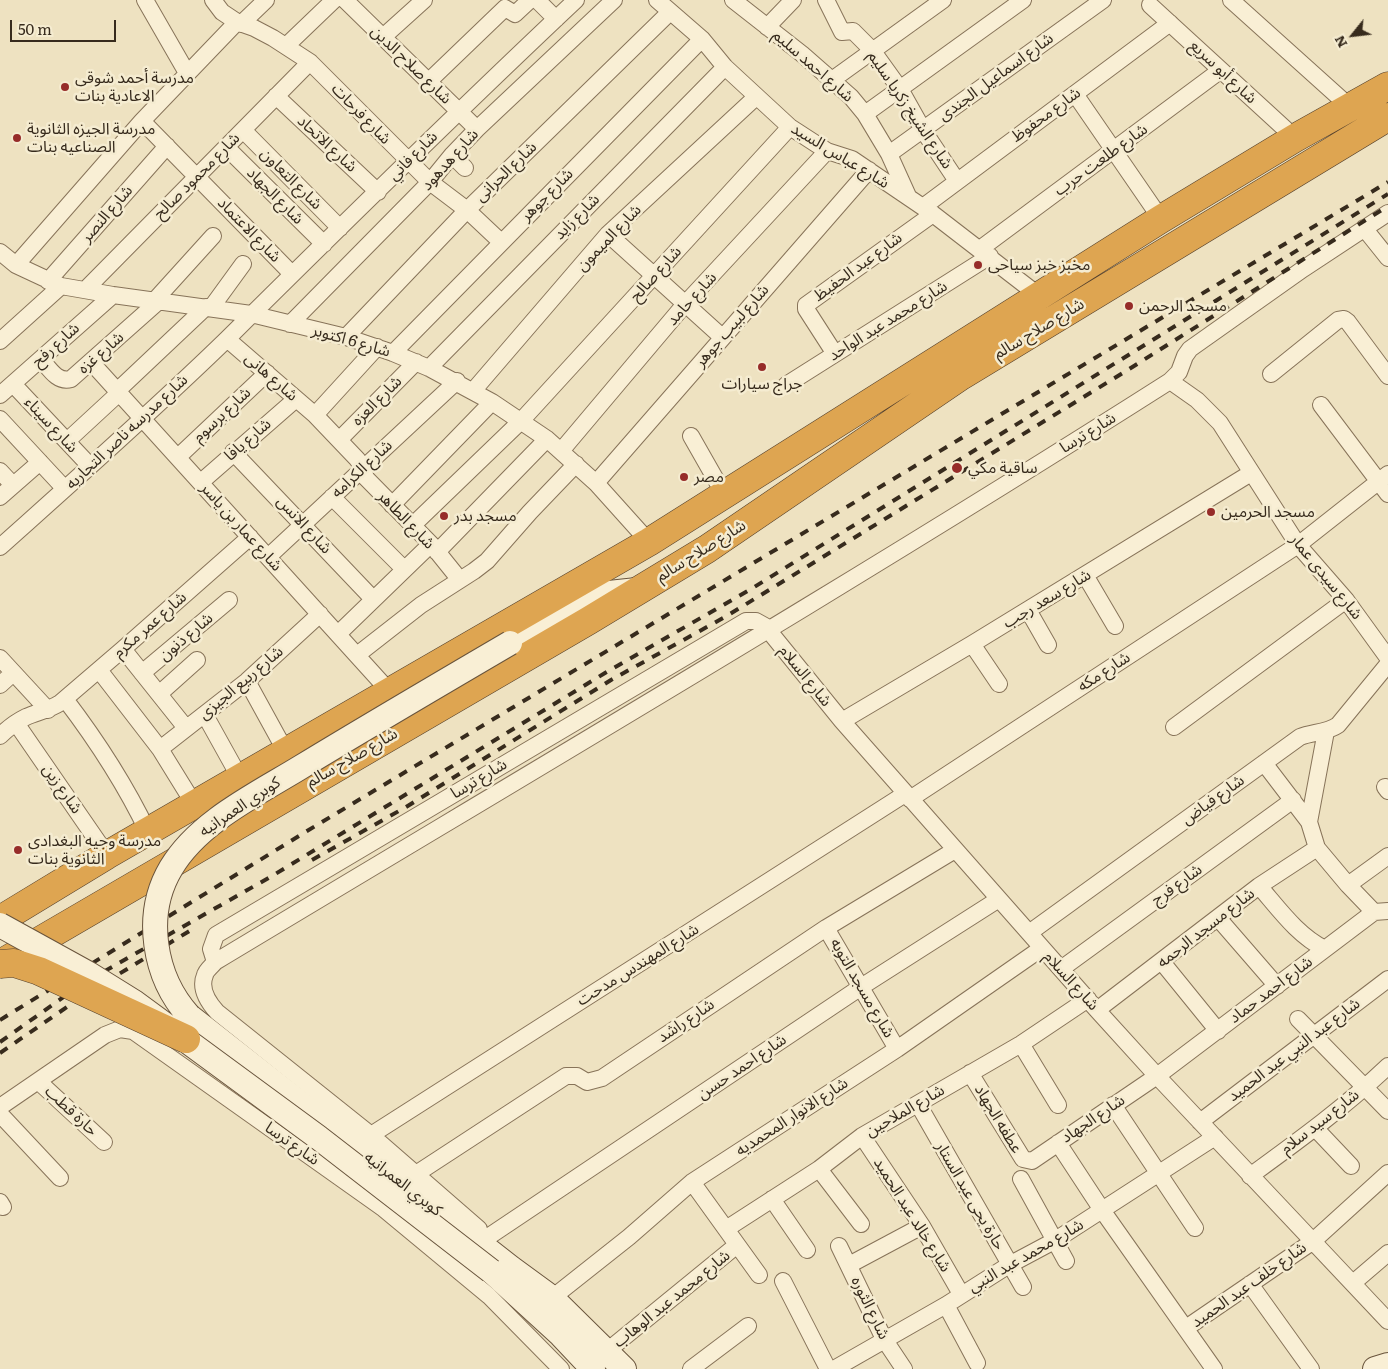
<!DOCTYPE html>
<html>
<head>
<meta charset="utf-8">
<style>
  body { margin:0 }
  #map { position:relative; width:1388px; height:1369px; overflow:hidden; background:#eee2c1; font-family:Literata,serif }
  canvas { display:block }
  .north { position:absolute; left:1328px; top:10px; width:50px; height:50px; -webkit-text-stroke:4px #f5ecd1; paint-order:stroke; rotate:241deg; font-size:14px; font-weight:700; line-height:20px; text-align:center; color:#372b1d }
  .north::after { content:''; display:block; margin:auto; width:18px; height:22px; background:#372b1d; clip-path:polygon(50% 0,100% 100%,50% 72%,0 100%) }
  .scale { position:absolute; left:10px; top:20px; width:106px; height:22px; box-sizing:border-box; border:2px solid #372b1d; border-top:0; padding-left:6px; font-size:15px; line-height:18px; white-space:nowrap; color:#372b1d; -webkit-text-stroke:4px #f5ecd1; paint-order:stroke }
</style>
</head>
<body>
<div id="map">
<canvas width="1388" height="1369"></canvas>
<div class="north">N</div>
<div class="scale">50 m</div>
</div>
<script>
const ctx = document.querySelector('canvas').getContext('2d');
ctx.lineJoin = 'round';
function stroke(path, color, width, dash) { ctx.strokeStyle = color; ctx.lineWidth = width; ctx.lineCap = dash ? 'butt' : 'round'; ctx.setLineDash(dash || []); ctx.stroke(path); }
function label(font, color, halo, rows, align = 'center') {
  ctx.font = font + ' Literata,"Noto Sans Arabic",serif'; ctx.lineWidth = 5; ctx.setLineDash([]); ctx.textBaseline = 'middle'; ctx.strokeStyle = halo; ctx.fillStyle = color; for (const [text, x, y, turn = 0] of rows) {
    ctx.save(); ctx.translate(x, y); ctx.rotate((+turn || 0) * Math.PI / 180); ctx.textAlign = isNaN(turn) ? turn : align; if (halo) ctx.strokeText(text, 0, 0); ctx.fillText(text, 0, 0); ctx.restore();
  }
}
const street = new Path2D(`
  M 145,0 L 187,73
  M 213,0 L 222,12 L 237,22 L 254,28 L 273,38 L 310,62 L 430,182 L 467,210 L 501,242
  M 345,0 L 477,129
  M 537,0 L 556,19
  M 657,0 L 702,39 L 725,67 L 790,127 L 827,151 L 852,159 L 933,214 L 1038,295
  M 733,0 L 802,54 L 851,97 L 865,114 L 889,154 L 908,196
  M 826,0 L 842,32 L 853,31 L 872,50 L 900,89 L 923,130 L 957,181
  M 1231,0 L 1351,108
  M 1150,5 L 1295,138
  M 241,24 L 266,0
  M 767,27 L 793,0
  M 383,37 L 424,0
  M 286,46 L 334,0
  M 832,80 L 943,0
  M 429,81 L 505,8 L 515,14 L 530,0
  M 1075,94 L 1161,219
  M 276,96 L 378,192
  M 865,114 L 1023,0
  M 142,121 L 292,274
  M 243,130 L 340,228
  M 226,147 L 324,244
  M 889,154 L 1103,0
  M 452,155 L 465,168
  M 923,207 L 1170,23
  M 1364,228 L 1388,258
  M 608,234 L 722,337
  M 980,249 L 1221,70
  M 0,252 L 16,265 L 61,286 L 113,295 L 251,314 L 346,337 L 393,353 L 429,368 L 492,402 L 547,439 L 596,483 L 649,542
  M 16,265 L 142,121 L 237,22
  M 48,281 L 167,146
  M 85,290 L 310,62
  M 155,300 L 213,236
  M 211,308 L 243,264
  M 290,324 L 430,182 L 452,155 L 477,129 L 614,0
  M 346,337 L 467,210 L 670,12
  M 227,339 L 315,415 L 357,459 L 362,466 L 366,478 L 431,544 L 460,580
  M 0,341 L 61,286
  M 393,353 L 702,39
  M 835,354 L 806,309 L 806,305 L 933,214
  M 41,359 C 49,368 57,383 71,379 L 160,300
  M 91,362 L 390,692
  M 429,368 L 725,67
  M 1271,374 L 1338,320 L 1344,319 L 1348,322 L 1388,376
  M 1170,381 L 1197,400 L 1220,423 L 1298,545 L 1346,600 L 1388,658
  M 13,384 L 90,466
  M 786,385 L 990,256
  M 117,391 L 206,307
  M 473,391 L 608,234 L 756,97
  M 0,395 L 113,295
  M 1321,405 L 1388,494
  M 315,415 L 377,347
  M 0,419 L 65,489
  M 691,436 L 724,494
  M 339,440 L 416,362
  M 67,441 L 119,393
  M 561,451 L 685,304 L 827,151
  M 233,452 L 373,599
  M 178,457 L 267,373
  M 0,471 L 13,485
  M 201,482 L 296,399
  M 596,483 L 869,170
  M 0,497 L 40,462
  M 332,497 L 404,569
  M 392,505 L 492,402
  M 413,525 L 521,421 L 790,127
  M 0,547 C 76,479 153,411 227,339 C 342,225 458,111 576,0
  M 437,552 L 547,439
  M 268,557 L 457,381
  M 1085,575 L 1115,626
  M 1028,610 L 1048,645
  M 338,634 L 431,544
  M 972,644 L 999,684
  M 123,649 L 186,728
  M 357,655 L 421,605 L 474,571 L 487,561 L 530,512 L 576,464
  M 0,658 L 48,710
  M 99,670 L 160,749 L 194,804
  M 142,673 L 229,600
  M 247,681 L 286,752
  M 0,685 L 13,673
  M 159,694 L 197,660
  M 65,699 C 97,741 125,784 148,832
  M 205,715 L 240,778
  M 842,721 L 972,644 L 1251,473
  M 16,723 L 107,855
  M 1174,727 L 1346,600
  M 0,736 C 8,728 16,722 26,717 C 38,712 49,710 60,703 L 123,649 L 250,537
  M 160,749 L 247,681 L 320,614
  M 1264,763 L 1309,822 L 1317,848 L 1348,885 L 1374,912
  M 1385,787 L 1388,791
  M 910,799 L 1298,545 L 1388,474
  M 1309,822 L 1326,731
  M 1348,885 L 1388,856
  M 1259,886 C 1279,909 1298,936 1325,949
  M 1218,918 L 1277,986
  M 826,928 L 897,1049
  M 1029,933 L 1300,737 C 1312,732 1327,733 1338,725 L 1388,664
  M 215,962 L 211,949 L 216,935 L 746,621 L 756,621 L 765,626 L 842,721 L 1097,1010 L 1157,1076 L 1388,1321
  M 1162,962 L 1218,1031
  M 1061,969 L 1293,800
  M 1097,1010 L 1259,886 L 1317,848
  M 1298,1019 L 1388,1111
  M 1021,1044 L 1058,1105
  M 970,1073 L 1023,1159 L 1032,1161 L 1157,1076 L 1374,912 L 1388,911
  M 38,1081 L 104,1142
  M 918,1104 L 1023,1287
  M 1113,1105 L 1195,1228
  M 0,1107 L 105,1035 L 120,1029 L 133,1031 L 384,1209 L 489,1296 L 561,1369
  M 0,1114 L 60,1178
  M 1200,1122 L 1388,979
  M 1315,1128 L 1351,1166
  M 371,1135 L 905,794
  M 862,1136 L 922,1226 L 961,1294
  M 1058,1143 L 1102,1210 L 1214,1369
  M 819,1169 L 861,1224
  M 416,1174 L 566,1076 L 577,1076 L 587,1082 L 602,1078 L 826,928 L 955,850
  M 1250,1176 C 1298,1141 1345,1107 1388,1066
  M 1021,1179 L 1066,1261
  M 692,1182 L 759,1275
  M 772,1199 L 807,1250
  M 0,1202 L 3,1207
  M 479,1229 L 371,1135 L 217,1012 C 208,1002 199,989 205,975 C 206,970 212,966 215,962 C 534,770 856,581 1170,381 L 1179,372 L 1185,356 L 1190,349 L 1303,269 L 1388,213
  M 726,1229 L 819,1169 L 862,1136 L 1021,1044 L 1088,999
  M 488,1237 L 861,987 L 999,899
  M 839,1246 L 884,1339 L 904,1369
  M 849,1265 L 922,1226
  M 783,1281 L 828,1369
  M 1353,1283 L 1388,1253
  M 1250,1284 L 1311,1369
  M 552,1298 L 629,1237 L 692,1182 L 897,1049 L 1042,948
  M 946,1305 L 977,1363
  M 1186,1328 L 1312,1242 L 1388,1173
  M 606,1352 L 737,1245
  M 691,1369 L 748,1326
  M 834,1369 L 946,1305 L 1009,1265 L 1054,1241 L 1215,1137`);
const secondary = new Path2D(`
  M 510,643 L 592,597 L 609,593 L 637,590
  M 189,1016 L 511,1268 L 552,1298 L 624,1369
  M 491,1271 L 561,1335 L 593,1369
  M 1375,1369 L 1388,1365`);
const highway = new Path2D(`
  M 0,920 L 107,855 L 649,542 L 1161,219 L 1295,138 L 1388,86
  M 0,964 L 588,621 L 707,549 L 961,376 L 1388,117`);
stroke(street, '#877359', 18);
stroke(secondary, '#69543c', 26);
stroke(highway, '#55412d', 29);
stroke(street, '#f9efd5', 16);
stroke(secondary, '#f9efd5', 24);
stroke(highway, '#dea551', 28);
stroke(new Path2D(`
  M 312,860 L 406,807 L 611,680 L 725,617 L 1126,371 L 1388,206
  M 0,1020 L 307,831 L 1388,182
  M 0,1042 L 82,984 L 272,876 L 605,673 L 751,589 L 1388,194
  M 0,1053 L 83,996 L 191,930`), '#372b1d', 4, [9, 9]);
const secondaryBridge = new Path2D(`
  M 0,925 L 89,974 L 134,1002 L 319,1138 L 491,1271
  M 189,1016 C 154,977 143,915 171,868 C 198,822 257,794 301,767 C 370,725 440,684 510,643`);
const highwayBridge = new Path2D(`
  M 0,964 L 14,963 L 39,971 L 186,1039`);
stroke(secondaryBridge, '#69543c', 26, []);
stroke(highwayBridge, '#55412d', 29, []);
stroke(secondaryBridge, '#f9efd5', 24);
stroke(highwayBridge, '#dea551', 28);
for (const [x, y, r, color] of [
  [65,87,5,"#962c29"],
  [17,138,5,"#962c29"],
  [978,265,5,"#962c29"],
  [1129,306,5,"#962c29"],
  [762,367,5,"#962c29"],
  [957,468,6,"#962c29"],
  [684,477,5,"#962c29"],
  [1211,512,5,"#962c29"],
  [444,516,5,"#962c29"],
  [18,850,5,"#962c29"]
]) { const dot = new Path2D(); dot.arc(x, y, r, 0, 2 * Math.PI); ctx.fillStyle = color; ctx.fill(dot); stroke(dot, '#f5ecd1', 2); }
label('16px', '#372b1d', '#f5ecd1', [
  ["شارع صلاح الدين",411,65,44],
  ["شارع احمد سليم",813,66,41],
  ["شارع أبو سريع",1223,72,43],
  ["شارع اسماعيل الجندى",996,77,-36],
  ["شارع الشيخ زكريا سليم",910,110,56],
  ["شارع فرحات",361,114,46],
  ["شارع محفوظ",1046,115,-36],
  ["شارع الاتحاد",327,144,43],
  ["شارع فاني",413,156,-45],
  ["شارع عباس السيد",840,156,31],
  ["شارع هدهود",450,160,-48],
  ["شارع طلعت حرب",1101,160,-36],
  ["شارع الحرانى",506,172,-44],
  ["شارع محمود صالح",197,176,-45],
  ["شارع التعاون",291,179,45],
  ["شارع جوهر",547,195,-45],
  ["شارع الجهاد",275,196,45],
  ["شارع النصر",107,214,-49],
  ["شارع زايد",577,217,-45],
  ["شارع الاعتماد",249,230,46],
  ["شارع الميمون",609,238,-46],
  ["شارع عبد الحفيظ",858,267,-36],
  ["شارع صالح",656,274,-48],
  ["شارع حامد",692,299,-48],
  ["شارع محمد عبد الواحد",888,321,-32],
  ["شارع لبيب جوهر",732,326,-49],
  ["شارع صلاح سالم",1039,329,-31],
  ["شارع 6 اكتوبر",351,341,16],
  ["شارع رفح",56,345,-42],
  ["شارع غزه",101,353,-41],
  ["شارع هانى",271,377,41],
  ["شارع العزه",377,401,-45],
  ["شارع برسوم",222,415,-43],
  ["شارع سيناء",51,425,47],
  ["شارع مدرسه ناصر التجاريه",127,432,-43],
  ["شارع ترسا",1088,433,-32],
  ["شارع يافا",248,440,-41],
  ["شارع الكرامه",362,469,-43],
  ["شارع الطاهر",406,520,46],
  ["شارع الانس",304,525,47],
  ["شارع عمار بن ياسر",241,527,48],
  ["شارع صلاح سالم",701,551,-32],
  ["شارع سيدى عمار",1326,577,51],
  ["شارع سعد رجب",1047,599,-31],
  ["شارع عمر مكرم",150,625,-41],
  ["شارع ذنون",186,637,-40],
  ["شارع مكه",1104,672,-33],
  ["شارع السلام",805,676,51],
  ["شارع ربيع الجيزى",241,683,-40],
  ["شارع صلاح سالم",352,758,-30],
  ["شارع ترسا",479,779,-31],
  ["شارع زين",62,789,55],
  ["شارع فياض",1213,800,-36],
  ["كوبري العمرانيه",240,807,-34],
  ["شارع فرج",1177,885,-36],
  ["شارع مسجد الرحمه",1206,928,-38],
  ["شارع المهندس مدحت",638,965,-32],
  ["شارع السلام",1071,981,48],
  ["شارع مسجد التوبه",862,988,60],
  ["شارع احمد حماد",1271,990,-37],
  ["شارع راشد",686,1021,-34],
  ["شارع عبد النبي عبد الحميد",1294,1050,-37],
  ["شارع احمد حسن",742,1067,-34],
  ["حارة قطب",71,1111,43],
  ["شارع الملاحين",905,1111,-30],
  ["شارع الانوار المحمديه",792,1117,-33],
  ["عطفه الجهاد",998,1119,59],
  ["شارع الجهاد",1093,1119,-34],
  ["شارع سيد سلام",1320,1122,-38],
  ["شارع ترسا",292,1144,35],
  ["كوبري العمرانيه",403,1184,38],
  ["حارة يحى عبد الستار",970,1196,60],
  ["شارع خالد عبد الحميد",912,1215,58],
  ["شارع محمد عبد النبي",1026,1256,-30],
  ["شارع خلف عبد الحميد",1249,1285,-35],
  ["شارع محمد عبد الوهاب",672,1299,-39],
  ["شارع الثوره",870,1308,64]
]);
label('16px', '#372b1d', '#f5ecd1', [
  ["مدرسة أحمد شوقى",75,78],
  ["الاعادية بنات",75,96],
  ["مدرسة الجيزه الثانوية",27,129],
  ["الصناعيه بنات",27,147],
  ["مخبز خبز سياحى",988,265],
  ["مسجد الرحمن",1139,306],
  ["جراج سيارات",762,384,"center"],
  ["ساقية مكي",968,468],
  ["مصر",694,477],
  ["مسجد الحرمين",1221,512],
  ["مسجد بدر",454,516],
  ["مدرسة وجيه البغدادى",28,841],
  ["الثانوية بنات",28,859]
], 'left');
</script>
</body>
</html>
